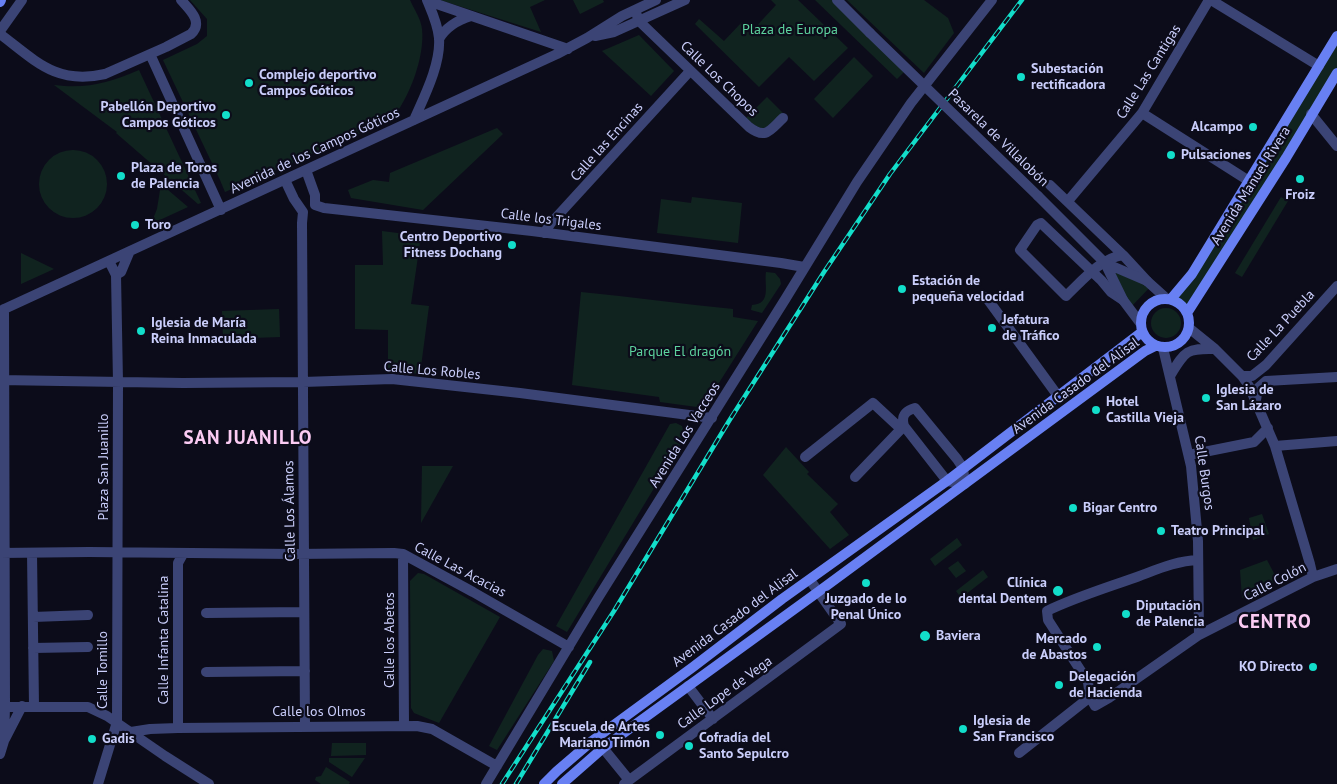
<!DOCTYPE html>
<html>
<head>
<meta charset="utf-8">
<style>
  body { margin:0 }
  canvas { display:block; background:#0c0c1a }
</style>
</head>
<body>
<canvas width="1337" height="784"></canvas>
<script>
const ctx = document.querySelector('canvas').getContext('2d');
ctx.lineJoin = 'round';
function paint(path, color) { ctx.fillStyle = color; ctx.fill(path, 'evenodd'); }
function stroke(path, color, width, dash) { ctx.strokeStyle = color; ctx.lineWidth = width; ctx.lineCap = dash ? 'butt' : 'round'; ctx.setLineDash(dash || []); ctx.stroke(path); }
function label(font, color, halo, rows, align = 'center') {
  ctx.font = font + ' "PT Sans",sans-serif'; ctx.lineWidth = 4.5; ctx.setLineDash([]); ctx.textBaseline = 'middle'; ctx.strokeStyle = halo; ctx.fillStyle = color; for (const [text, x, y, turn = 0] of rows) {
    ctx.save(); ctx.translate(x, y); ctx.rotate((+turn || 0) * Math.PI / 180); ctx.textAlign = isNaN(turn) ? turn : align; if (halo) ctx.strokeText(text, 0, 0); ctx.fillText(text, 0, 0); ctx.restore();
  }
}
paint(new Path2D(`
  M 190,0 L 410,0 C 414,9 421,19 422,29 C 425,57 409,99 391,120 L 225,192 L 220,180 L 163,60 L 197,44 L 207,36 L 207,19 Z
  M 440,0 L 545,0 L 530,7 L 541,32 Z
  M 573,0 L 603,0 L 604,2 L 580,14 Z
  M 771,0 L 798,0 L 848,48 L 814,81 L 789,57 L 759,87 L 695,24 L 699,19 L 724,41 L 742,22 L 752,31 L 776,5 Z
  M 815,0 L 833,0 L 904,72 L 897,79 Z
  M 847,0 L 924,0 L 948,18 L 954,33 L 924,73 Z
  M 639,35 L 674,71 L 651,96 L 602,51 Z
  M 1337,37 L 1337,72 L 1187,313 L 1177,302 L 1171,299 Z
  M 854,57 L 873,76 L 833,118 L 814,99 Z
  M 139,70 L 201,203 L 198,204 L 116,133 L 117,132 L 54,85 C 88,89 108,83 139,70 Z
  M 767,97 L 783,113 C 767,127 765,136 746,118 Z
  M 497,128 L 503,134 L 423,210 L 351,198 L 348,190 L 373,180 L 389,182 L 390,173 Z
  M39 184a34 34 0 1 1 68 0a34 34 0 1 1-68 0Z
  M 161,184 L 188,207 L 151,224 L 157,209 Z
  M 692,197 L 742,203 L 738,243 L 657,233 L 661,199 L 691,203 Z
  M 1281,197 L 1288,201 L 1242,277 L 1235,273 Z
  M 382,231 L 421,236 L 411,304 L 429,306 L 420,374 L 388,371 L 388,330 L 355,329 L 355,265 L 383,265 Z
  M 21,253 L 54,269 L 21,284 Z
  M 1105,263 L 1152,285 L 1130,308 Z
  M 766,272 L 775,273 L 780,279 L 781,284 L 762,313 L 751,310 L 752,305 C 772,304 764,285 766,272 Z
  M 581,292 C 632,297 682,304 733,309 L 733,317 L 758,321 L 705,405 L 702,407 L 697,407 L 660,402 L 659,397 L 572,385 Z
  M1151 323a15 15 0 1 1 30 0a15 15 0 1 1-30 0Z
  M 279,309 L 280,337 L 223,339 L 222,311 Z
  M 676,423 L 682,426 L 685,437 L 567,632 L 556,626 L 670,424 Z
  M 786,447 L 809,472 L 807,474 L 838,504 L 830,512 L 849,535 L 830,549 L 763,475 Z
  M 422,466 L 453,466 L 421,523 Z
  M 1262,514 L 1269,534 L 1253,540 L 1249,518 Z
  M 957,538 L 962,545 L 935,566 L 930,559 Z
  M 1267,560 L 1278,581 L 1242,598 L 1240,570 Z
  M 958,561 L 966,571 L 956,578 L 948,568 Z
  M 983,570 L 988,577 L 961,598 L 956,591 Z
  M 418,573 L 424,574 L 500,617 L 439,723 L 414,713 L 411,708 L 410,581 Z
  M 543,649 L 552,651 L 554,661 L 497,750 L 489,746 L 538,655 Z
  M 332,743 L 366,743 L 366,755 L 331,756 Z
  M 329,758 L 365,758 L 352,777 L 329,762 Z
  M 326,767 L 350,782 L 349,784 L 321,784 L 315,780 L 316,777 L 321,776 Z`), '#10231f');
stroke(new Path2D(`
  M 1211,0 L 1319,66
  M 428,1 L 568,49
  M 635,10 L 639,21 L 749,127 C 766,140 770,130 783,118
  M 0,31 L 22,0
  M 0,34 C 36,61 56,85 105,74 L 166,47 L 191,34 C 204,22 189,9 181,0
  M 595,36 L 614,32 L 685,0
  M 439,39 C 446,27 458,20 471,16
  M 150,54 L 221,210
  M 1142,113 L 1249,181
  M 1311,114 L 1337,146
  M 414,120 C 424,97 441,64 439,38 C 438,25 432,12 427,0
  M 306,170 L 315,195 L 315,205
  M 285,180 L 294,199 L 303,212 L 302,223 L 305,726
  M 1050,185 L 1123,255 L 1147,281
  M 1068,201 L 1142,113 L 1209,0
  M 315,205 L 324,208 L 532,231 L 781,263 L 804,267
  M 544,233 L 551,223 L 690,71
  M 116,275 L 121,272 L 129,253
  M 986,297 L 1058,396
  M 1123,300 L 1111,292 L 1101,280 L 1041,223 L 1037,225 L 1020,250 L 1066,296 C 1082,281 1101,258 1123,255
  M 0,311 L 557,54 L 587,38 L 622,16 L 656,0
  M 1189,328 L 1215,349 L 1242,376 L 1249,386 L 1275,446 L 1310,564 L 1313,577
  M 1163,348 L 1191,466 L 1198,541 L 1199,635
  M 1170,376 C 1185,351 1186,348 1215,349
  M 1242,376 L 1252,376 L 1266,365 L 1337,286
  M 0,380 L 183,383 L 303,382 L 392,379 L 520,393 L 712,418
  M 1256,400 L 1258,388 L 1266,381 L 1337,377
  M 915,408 L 957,459 L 963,468 L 965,484 L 947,481 L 904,426 C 901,416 905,411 915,408 Z
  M 1275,446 L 1337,441
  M 1189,455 L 1254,442 L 1268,428
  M 805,457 L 873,403 L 901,429
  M 855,477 L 904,426
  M 0,553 L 89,552 L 294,554 L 394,553 L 403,554 L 473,592 L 569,647
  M 32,553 L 34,706
  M 403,554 L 404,726
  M 1198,560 C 1174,561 1154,571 1131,579 C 1103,589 1074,598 1047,611 L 1048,620 L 1088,682 L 1090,697 L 1095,706 L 1109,698 L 1199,635 L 1313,577 L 1337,569
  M 206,613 L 304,612
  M 33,617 L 88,615
  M 33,648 L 88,647
  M 206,672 L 305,671
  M 688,686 L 713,719
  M 0,707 L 88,707 L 107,716 L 165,756 L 209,784
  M 178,728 L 178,563 L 183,554
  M 131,732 L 150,729 L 178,728 L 417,726 L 432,729 L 497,766
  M 5,739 L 22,706
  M 603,748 L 629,780
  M 1019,753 L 1090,697
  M 0,754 L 4,741 L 5,707 L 4,309
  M 98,784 L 117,722 L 118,382 L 116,275 L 109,261
  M 486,784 L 598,598 L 786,298 L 857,182 L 911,103 L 992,0
  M 624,784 L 841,624 L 810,580`), '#3b4475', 10);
stroke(new Path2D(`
  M 837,0 L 870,33
  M 1038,196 L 1105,263 L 1123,300 L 1141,324
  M 1105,263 L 1147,281 L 1167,299`), '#3b4475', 10);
stroke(new Path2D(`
  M 0,2 L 1,0
  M1141 323a24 24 0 1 1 48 0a24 24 0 1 1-48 0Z
  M 1171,299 L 1192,274 L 1337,36
  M 1187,313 L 1286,158 L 1337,73
  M 544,784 L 557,771 L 592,741 L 693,667 L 782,599 L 947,481 L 1142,332
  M 562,784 L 603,748 L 625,732 L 818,592 L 1145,351 L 1155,346`), '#6880f3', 10);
const rail = new Path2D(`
  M 502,784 L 614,611 L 729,421 L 824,272 L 890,174 L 1022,0
  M 516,784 L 590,662`);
stroke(rail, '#12deca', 4.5);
stroke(rail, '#0c0c1a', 2.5, [8]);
stroke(new Path2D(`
  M 870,33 L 1038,196`), '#3b4475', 10);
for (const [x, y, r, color] of [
  [1021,77,5,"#12deca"],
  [249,83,5,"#12deca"],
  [226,115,5,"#12deca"],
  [1253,127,5,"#12deca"],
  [1171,155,5,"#12deca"],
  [121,176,5,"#12deca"],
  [1300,179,5,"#12deca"],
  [135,225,5,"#12deca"],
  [512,245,5,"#12deca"],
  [902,289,5,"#12deca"],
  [992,328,5,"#12deca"],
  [141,331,5,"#12deca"],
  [1206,398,5,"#12deca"],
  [1096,410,5,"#12deca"],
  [1073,508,5,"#12deca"],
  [1161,531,5,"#12deca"],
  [866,583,5,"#12deca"],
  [1058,591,6,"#12deca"],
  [1126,614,5,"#12deca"],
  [925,636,6,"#12deca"],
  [1097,647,5,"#12deca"],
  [1313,667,5,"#12deca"],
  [1059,685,5,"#12deca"],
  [963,729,5,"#12deca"],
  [660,735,5,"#12deca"],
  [92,739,5,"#12deca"],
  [689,746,5,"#12deca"]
]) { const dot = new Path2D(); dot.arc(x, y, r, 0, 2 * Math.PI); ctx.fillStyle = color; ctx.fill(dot); stroke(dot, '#0c0c1a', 2); }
label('14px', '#5dd39e', '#0c0c1a', [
  ["Plaza de Europa",790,30],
  ["Parque El dragón",680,352]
]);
label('bold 14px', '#cacefb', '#0c0c1a', [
  ["Subestación",1031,69],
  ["rectificadora",1031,85],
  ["Complejo deportivo",259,75],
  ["Campos Góticos",259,91],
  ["Pabellón Deportivo",216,107,"right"],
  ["Campos Góticos",216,123,"right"],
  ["Alcampo",1243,127,"right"],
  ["Pulsaciones",1181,155],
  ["Plaza de Toros",131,168],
  ["de Palencia",131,184],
  ["Froiz",1300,195,"center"],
  ["Toro",145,225],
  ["Centro Deportivo",502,237,"right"],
  ["Fitness Dochang",502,253,"right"],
  ["Estación de",912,281],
  ["pequeña velocidad",912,297],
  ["Jefatura",1002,320],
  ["de Tráfico",1002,336],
  ["Iglesia de María",151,323],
  ["Reina Inmaculada",151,339],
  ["Iglesia de",1216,390],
  ["San Lázaro",1216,406],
  ["Hotel",1106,402],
  ["Castilla Vieja",1106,418],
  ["Bigar Centro",1083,508],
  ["Teatro Principal",1171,531],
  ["Clínica",1047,583,"right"],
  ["dental Dentem",1047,599,"right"],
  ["Juzgado de lo",866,599,"center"],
  ["Penal Único",866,615,"center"],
  ["Diputación",1136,606],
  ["de Palencia",1136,622],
  ["Baviera",936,636],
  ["Mercado",1087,639,"right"],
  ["de Abastos",1087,655,"right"],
  ["KO Directo",1303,667,"right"],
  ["Delegación",1069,677],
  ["de Hacienda",1069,693],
  ["Iglesia de",973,721],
  ["San Francisco",973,737],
  ["Escuela de Artes",650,727,"right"],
  ["Mariano Timón",650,743,"right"],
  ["Cofradía del",699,738],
  ["Santo Sepulcro",699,754],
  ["Gadis",102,739]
], 'left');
label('14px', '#cacefb', '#0c0c1a', [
  ["Calle Las Cantigas",1149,72,-58],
  ["Calle Los Chopos",719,79,44],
  ["Pasarela de Villalobón",998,138,44],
  ["Calle las Encinas",607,142,-48],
  ["Avenida de los Campos Góticos",315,151,-25],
  ["Avenida Manuel Rivera",1251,186,-58],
  ["Calle los Trigales",551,220,7],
  ["Calle La Puebla",1281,326,-47],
  ["Calle Los Robles",432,371,5],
  ["Avenida Casado del Alisal",1076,386,-36],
  ["Avenida Los Vacceos",685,435,-58],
  ["Plaza San Juanillo",104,467,-90],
  ["Calle Burgos",1204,473,82],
  ["Calle Los Álamos",290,511,-91],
  ["Calle Las Acacias",460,570,28],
  ["Calle Colón",1275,582,-27],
  ["Avenida Casado del Alisal",735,618,-37],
  ["Calle Infanta Catalina",164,640,-90],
  ["Calle los Abetos",390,640,-90],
  ["Calle Tomillo",103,670,-90],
  ["Calle Lope de Vega",725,693,-36],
  ["Calle los Olmos",319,712]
]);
ctx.letterSpacing = '1px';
label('bold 19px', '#fbcbf3', '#0c0c1a', [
  ["SAN JUANILLO",248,439],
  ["CENTRO",1275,623]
]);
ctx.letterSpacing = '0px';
</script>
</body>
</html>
